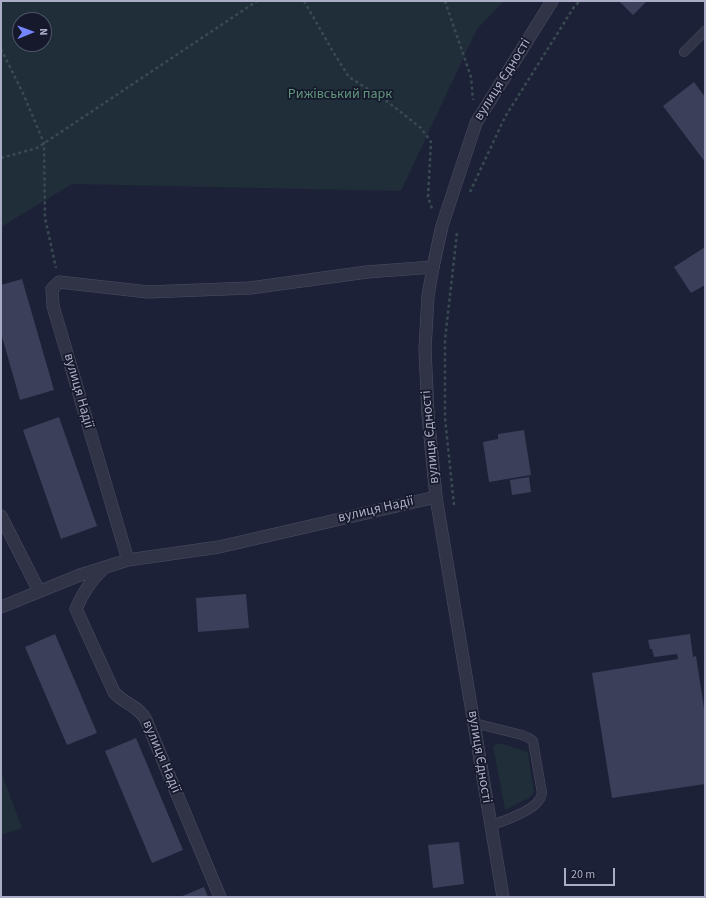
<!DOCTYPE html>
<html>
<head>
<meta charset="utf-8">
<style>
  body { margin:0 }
  #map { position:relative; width:706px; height:898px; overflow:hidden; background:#1d2137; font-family:"Source Sans 3",sans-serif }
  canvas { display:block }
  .frame { position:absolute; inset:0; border:2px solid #aaadc5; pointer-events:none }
  .north { position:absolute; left:12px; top:12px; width:40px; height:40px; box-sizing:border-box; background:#16192b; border:1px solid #515469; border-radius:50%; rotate:89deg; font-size:11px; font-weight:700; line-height:16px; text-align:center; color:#aaadc5 }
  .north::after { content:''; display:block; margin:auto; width:14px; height:18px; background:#7584ff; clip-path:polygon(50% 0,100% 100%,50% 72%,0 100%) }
  .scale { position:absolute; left:564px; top:868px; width:51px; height:18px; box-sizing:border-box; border:2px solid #aaadc5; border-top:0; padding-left:5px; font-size:12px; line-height:14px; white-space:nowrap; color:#aaadc5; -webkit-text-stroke:3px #16192b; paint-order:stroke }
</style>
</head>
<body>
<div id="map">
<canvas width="706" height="898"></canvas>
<div class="frame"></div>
<div class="north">N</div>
<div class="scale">20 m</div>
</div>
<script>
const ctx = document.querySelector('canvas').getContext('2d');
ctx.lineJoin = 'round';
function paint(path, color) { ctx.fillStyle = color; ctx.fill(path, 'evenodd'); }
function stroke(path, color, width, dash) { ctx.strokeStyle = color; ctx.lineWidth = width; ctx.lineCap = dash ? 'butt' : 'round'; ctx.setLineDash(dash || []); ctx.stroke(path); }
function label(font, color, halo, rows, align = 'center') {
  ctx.font = font + ' "Source Sans 3",sans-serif'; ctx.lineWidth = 3.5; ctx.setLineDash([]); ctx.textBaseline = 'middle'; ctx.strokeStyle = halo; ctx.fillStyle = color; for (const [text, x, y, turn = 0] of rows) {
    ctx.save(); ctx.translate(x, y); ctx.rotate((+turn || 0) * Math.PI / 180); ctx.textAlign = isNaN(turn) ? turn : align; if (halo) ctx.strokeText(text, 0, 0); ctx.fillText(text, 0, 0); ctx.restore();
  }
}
paint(new Path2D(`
  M 1,1 L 504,1 L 477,29 L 401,191 L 72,184 L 1,227 ZM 20,20 L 44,20 L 44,44 L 20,44 Z
  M 497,744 L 503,744 L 527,752 L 528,754 L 534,792 L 529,798 L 507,809 L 505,809 L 493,746 Z
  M 1,772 L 22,828 L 1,835 Z`), '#1f2e38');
paint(new Path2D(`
  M 619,1 L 647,1 L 633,15 Z
  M 694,82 L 705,97 L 705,162 L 663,106 Z
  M 705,247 L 705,285 L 691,293 L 674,267 Z
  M 22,279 L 54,390 L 20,400 L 1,333 L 1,285 Z
  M 59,417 L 97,526 L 61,539 L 23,430 Z
  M 524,430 L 531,475 L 489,482 L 483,442 L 498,439 L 498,434 Z
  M 529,477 L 531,492 L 512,495 L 510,480 Z
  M 246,594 L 249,628 L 198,632 L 196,598 Z
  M 55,634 L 97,733 L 67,745 L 25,647 Z
  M 690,634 L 693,657 L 696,656 L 705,715 L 705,784 L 612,798 L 592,673 L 678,659 L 677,654 L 654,657 L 652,649 L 650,649 L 648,640 Z
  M 136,738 L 183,850 L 152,863 L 105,751 Z
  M 459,842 L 464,884 L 433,888 L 428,845 Z
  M 204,887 L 208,897 L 180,897 Z`), '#3b3f59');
const service = new Path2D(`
  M 684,52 L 705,31
  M 474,723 L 522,735 L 529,738 L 533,741 L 542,793 C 541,796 541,798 539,800 C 534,810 502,822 491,825`);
const minor = new Path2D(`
  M 1,516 L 39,591
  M 128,560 L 53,306 L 52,289 L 59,282 L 148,292 L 250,288 L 367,272 L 433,267
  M 104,568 C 92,579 82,594 76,609 L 114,692 C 124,704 139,706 146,720 L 220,897
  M 1,607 L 80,575 L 128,560 L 219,547 L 436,497`);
const tertiary = new Path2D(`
  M 503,897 L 436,497 L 428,415 L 425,349 L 428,296 L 433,267 L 442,226 L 476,123 L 552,1`);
stroke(service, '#4b4e63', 10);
stroke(minor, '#4b4e63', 13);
stroke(tertiary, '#4b4e63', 13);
stroke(new Path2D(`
  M 304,1 L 335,55 L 349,77 L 384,99 L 421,128 L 431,142 L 428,197 L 432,209
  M 445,1 L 471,77 L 473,100
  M 1,49 L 22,91 L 44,143 L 45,218 L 56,268
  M 1,158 L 37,148 L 257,1
  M 470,192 L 505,117 L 574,7 L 580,1
  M 454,505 L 445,418 L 445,340 L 457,233`), '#394a53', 2.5, [3, 3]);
stroke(service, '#313447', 9);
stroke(minor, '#313447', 12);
stroke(tertiary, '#313447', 12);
label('14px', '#aaadc5', '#16192b', [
  ["вулиця Єдності",503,80,-58],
  ["вулиця Надії",78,391,74],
  ["вулиця Єдності",431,437,-95],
  ["вулиця Надії",376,510,-13],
  ["вулиця Надії",161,757,67],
  ["вулиця Єдності",479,757,81]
]);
label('14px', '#60967c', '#16192b', [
  ["Рижівський парк",340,95]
]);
</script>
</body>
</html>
